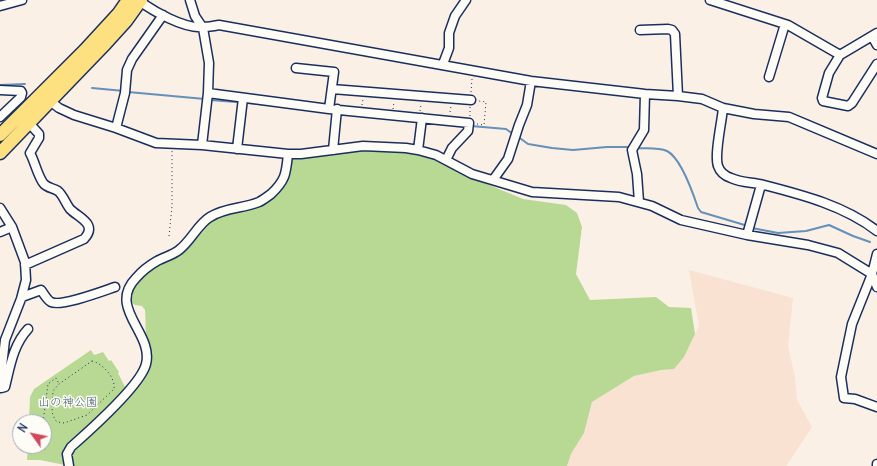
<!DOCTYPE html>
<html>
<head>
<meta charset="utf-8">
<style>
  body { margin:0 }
  #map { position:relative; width:877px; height:466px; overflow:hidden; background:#fbf0e6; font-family:Delius,sans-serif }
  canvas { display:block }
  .north { position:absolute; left:12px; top:414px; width:40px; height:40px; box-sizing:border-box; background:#fdfcf7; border:1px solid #a3aaba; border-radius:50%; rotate:303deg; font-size:11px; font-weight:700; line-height:16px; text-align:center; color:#1b2f5e }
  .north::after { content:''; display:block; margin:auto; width:14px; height:18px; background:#d1495b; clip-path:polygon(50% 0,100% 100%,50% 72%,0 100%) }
</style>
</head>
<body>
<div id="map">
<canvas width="877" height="466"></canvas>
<div class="north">N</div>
</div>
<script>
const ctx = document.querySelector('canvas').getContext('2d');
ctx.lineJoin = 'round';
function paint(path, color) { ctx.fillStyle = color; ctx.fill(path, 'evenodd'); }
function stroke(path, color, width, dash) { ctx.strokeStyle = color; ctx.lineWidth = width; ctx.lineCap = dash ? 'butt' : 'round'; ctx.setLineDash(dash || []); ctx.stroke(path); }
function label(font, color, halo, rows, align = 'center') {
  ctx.font = font + ' Delius,"Klee One",sans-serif'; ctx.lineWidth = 3; ctx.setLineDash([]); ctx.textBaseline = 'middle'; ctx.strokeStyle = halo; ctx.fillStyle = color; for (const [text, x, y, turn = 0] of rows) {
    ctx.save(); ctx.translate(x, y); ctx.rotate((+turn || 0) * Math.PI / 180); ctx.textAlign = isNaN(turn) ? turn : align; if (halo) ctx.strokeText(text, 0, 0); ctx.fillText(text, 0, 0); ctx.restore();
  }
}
paint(new Path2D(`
  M 689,270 L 793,298 L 788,346 L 795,377 L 797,400 L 812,427 L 787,465 L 787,466 L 567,466 L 571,454 L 584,433 L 592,402 L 634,376 L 661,370 L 674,369 L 684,357 L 699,326 Z`), '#f9e2d2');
paint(new Path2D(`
  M 364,148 L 410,151 L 440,160 L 470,177 L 523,199 L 566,205 L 577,213 L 582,227 L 576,274 L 590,300 L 656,297 L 669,307 L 691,308 L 695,334 L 684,357 L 674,369 L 661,370 L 634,376 L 592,402 L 584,433 L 571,454 L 567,466 L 72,466 L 71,457 L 75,451 C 92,434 143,389 149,368 C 152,358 147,350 146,341 C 145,331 146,320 145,310 L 142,306 L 135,305 L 129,300 C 133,284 147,272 161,264 C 168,261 177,258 183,253 C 199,241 205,222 225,214 C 236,209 249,209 261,206 C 267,204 271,200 276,196 C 289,184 290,174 290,157 C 315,157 340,153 364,148 Z
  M 91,350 L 94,355 L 103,352 L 109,361 L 111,360 L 119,372 L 118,373 L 126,389 L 68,448 L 65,465 L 40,460 L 27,460 L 28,446 L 44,446 L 44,422 L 29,422 L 30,397 L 34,389 Z`), '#b7d993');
stroke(new Path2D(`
  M 0,85 L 25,84
  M 92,88 L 124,91
  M 128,92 L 205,99
  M 210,100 L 236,102
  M 248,103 L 270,105
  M 471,126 L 506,129 L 513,134
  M 517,136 L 528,144 L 552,148 L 573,150 L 607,147 L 631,147
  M 636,148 C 646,149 658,147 667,151 C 681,158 693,193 698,208 L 701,212 L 748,226
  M 752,228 L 778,233 L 806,231 L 829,225 L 853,236 L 870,242`), '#6490b9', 2);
const minor = new Path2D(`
  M 138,0 C 153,11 184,29 203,27 C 209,27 214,26 219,25 L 531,81 L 645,94 L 678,96 L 702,99 L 723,108 L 754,114 L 789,117 L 877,154
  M 190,0 L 195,16 L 203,28 L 209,63 L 208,93 L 202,145
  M 710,0 L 788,25 L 840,55 L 877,33
  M 0,6 L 22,0
  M 640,30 L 668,29 L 672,30 L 675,34 L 678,96
  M 872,36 L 877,45
  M 840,55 L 829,73 L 822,98 L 823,101 L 848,106 L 852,103 L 877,64
  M 443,64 L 449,48 L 449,33 L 455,16 L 466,0
  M 296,68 L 334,72 L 329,109
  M 769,77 L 785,24
  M 332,89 L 471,100
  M 0,90 L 21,91 L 22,93 L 21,97 L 0,117
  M 208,93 L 329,109 L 469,123 L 468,131 L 452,148 L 446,160
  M 50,101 L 59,108 L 74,115 L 116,128 L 156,143 L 202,145 L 288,154 L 301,154 L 363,146 L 406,148 L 418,150 L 436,155 L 472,174 L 532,192 L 619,197 L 652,206 L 681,220 L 747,235 L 808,245 L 838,253 L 872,274 L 877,287
  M 723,108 C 722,121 714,155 718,166 C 720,172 725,176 731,178 C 742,183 753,182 764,185 C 803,195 845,206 877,231
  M 116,128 L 125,93 L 127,70 L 132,59 L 163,15
  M 237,149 L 243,98
  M 333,150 L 337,109
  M 418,150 L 422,118
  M 493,180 L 508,159 L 519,125 L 527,105 L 531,81
  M 639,202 L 637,174 L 632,150 L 644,130 L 645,94
  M 0,208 L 12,227 L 25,262 L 26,280 L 21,299 L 5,340 L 0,384
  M 0,232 L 12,227
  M 747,235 L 761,185
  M 877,254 L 872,274 L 852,324 L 841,377 L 844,398 L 855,399 L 877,407
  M 25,265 L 84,239 C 98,224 79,218 70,209 C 66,204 63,195 58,191 C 53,188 48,188 44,184 C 38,177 35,162 30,153 L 39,138 L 39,134 L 29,123
  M 22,297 L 41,290 C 44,294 47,300 51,302 C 61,307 103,291 115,287
  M 1,388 L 5,387 C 10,367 13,345 28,329
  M 69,466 L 67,454 L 71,447 C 88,432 141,385 146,364 C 154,333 107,308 136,278 C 142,271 150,265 157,261 C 164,257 173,255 179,250 C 191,241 198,224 210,217 C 226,207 242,209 259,202 C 263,200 267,197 271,194 C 286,180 286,173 288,154
  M 877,466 L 877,464`);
const highway = new Path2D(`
  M 0,135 L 85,50 L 119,13 L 128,0
  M 0,153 L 106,43 L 126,21 L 141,0`);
stroke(minor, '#1b2f5e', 11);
stroke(highway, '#1b2f5e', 15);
stroke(new Path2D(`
  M 471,92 L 472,79
  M 362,105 L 363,99
  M 393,109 L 394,102
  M 420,111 L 421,105
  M 450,112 L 451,106
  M 470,116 L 470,107
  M 477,124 L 484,125 L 486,102 L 479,101
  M 169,236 L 172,206 L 172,151
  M 92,361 C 102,363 116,378 114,389 L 87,415 L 64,423 L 58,422 L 55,420 L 52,412 L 53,391 L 59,384 Z
  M 43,422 L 48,384 L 56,378 L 59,384
  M 43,446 L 45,450`), '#1b2f5e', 1, [1, 3]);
stroke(minor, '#fdfcf7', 8);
stroke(highway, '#fde080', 12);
label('12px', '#425a6b', '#fdfcf7', [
  ["山の神公園",68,403]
]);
</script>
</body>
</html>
